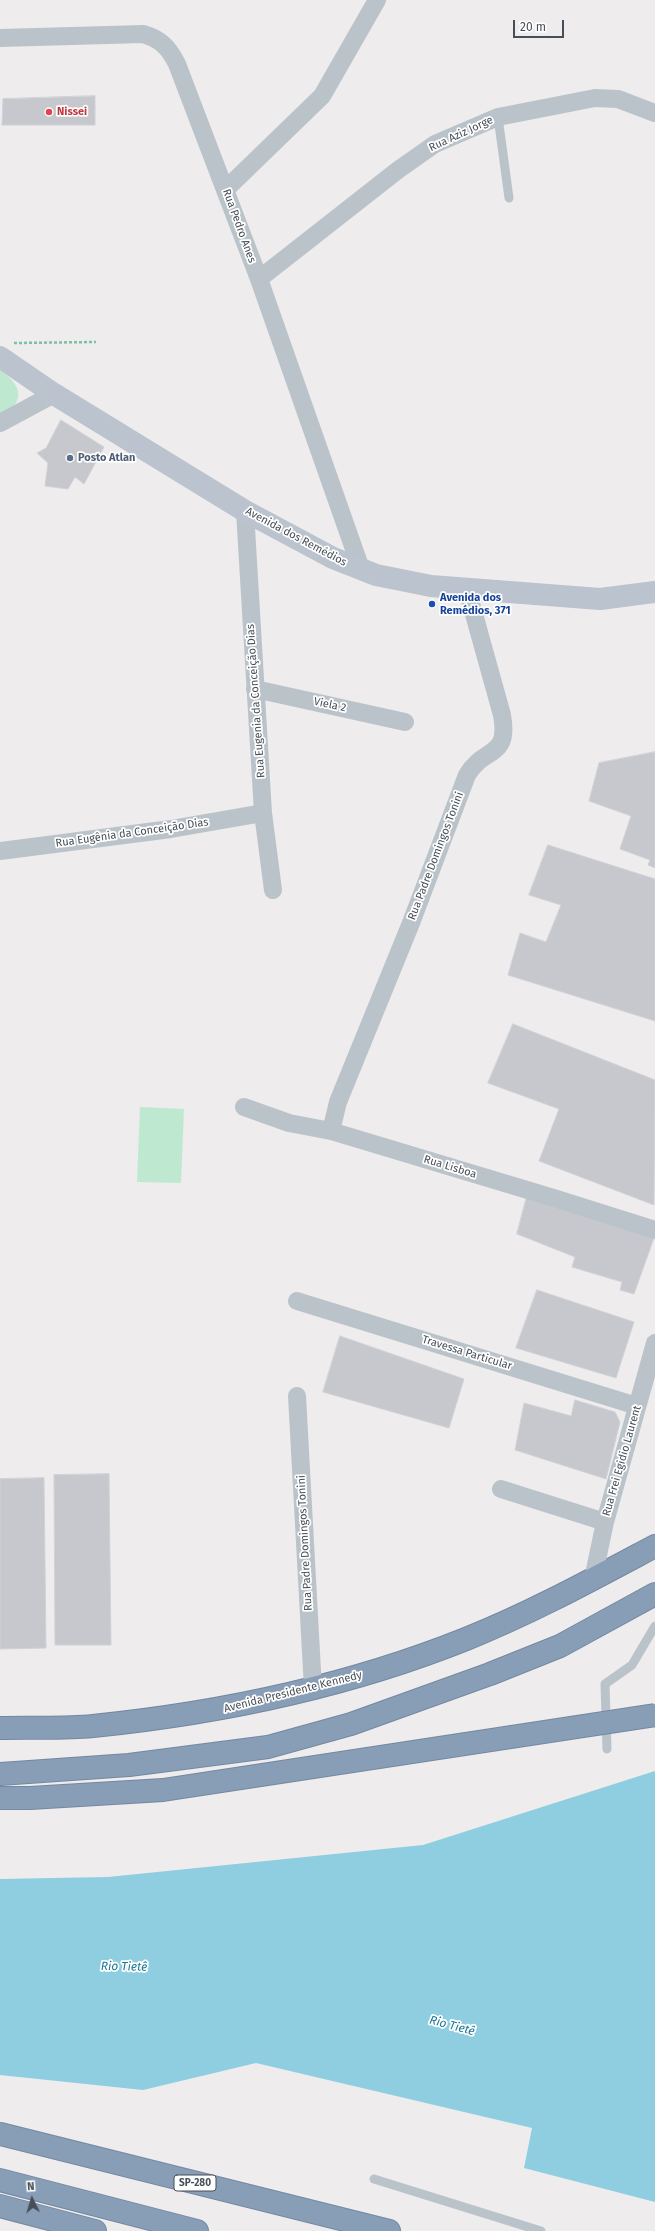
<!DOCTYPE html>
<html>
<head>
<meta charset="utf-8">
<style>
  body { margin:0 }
  #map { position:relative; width:655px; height:2231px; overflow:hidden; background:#eeecec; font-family:"Fira Sans",sans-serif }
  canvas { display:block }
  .north { position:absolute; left:12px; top:2179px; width:40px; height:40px; -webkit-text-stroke:3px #fff; paint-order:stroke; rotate:355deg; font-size:11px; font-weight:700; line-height:16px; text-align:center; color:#464e57 }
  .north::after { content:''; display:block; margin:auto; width:14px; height:18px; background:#464e57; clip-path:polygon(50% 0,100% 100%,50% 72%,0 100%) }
  .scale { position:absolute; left:513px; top:20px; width:51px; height:18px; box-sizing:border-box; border:2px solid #464e57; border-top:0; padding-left:5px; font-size:12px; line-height:14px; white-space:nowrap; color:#464e57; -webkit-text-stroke:3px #fff; paint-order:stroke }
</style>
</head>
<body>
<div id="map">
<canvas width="655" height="2231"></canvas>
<div class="north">N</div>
<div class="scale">20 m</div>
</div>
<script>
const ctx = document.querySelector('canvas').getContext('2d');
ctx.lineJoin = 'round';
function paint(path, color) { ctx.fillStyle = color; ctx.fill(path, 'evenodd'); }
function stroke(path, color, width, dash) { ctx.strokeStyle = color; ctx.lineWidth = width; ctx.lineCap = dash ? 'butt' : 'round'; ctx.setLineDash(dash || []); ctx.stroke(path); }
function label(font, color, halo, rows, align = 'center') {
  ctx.font = font + ' "Fira Sans",sans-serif'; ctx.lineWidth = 3.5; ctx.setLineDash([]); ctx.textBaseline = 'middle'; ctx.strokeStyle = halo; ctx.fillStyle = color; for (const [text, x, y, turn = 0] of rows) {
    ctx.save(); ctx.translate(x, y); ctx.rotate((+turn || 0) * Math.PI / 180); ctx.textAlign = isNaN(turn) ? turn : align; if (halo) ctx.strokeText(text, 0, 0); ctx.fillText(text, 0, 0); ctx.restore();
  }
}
paint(new Path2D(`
  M 0,370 C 23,386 26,402 0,417 Z
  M 140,1107 L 184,1109 L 181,1183 L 137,1182 Z`), '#bee9d0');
paint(new Path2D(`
  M 655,1771 L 655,2202 L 524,2168 L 532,2128 L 256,2063 L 143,2090 L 0,2075 L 0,1879 L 108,1877 L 423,1845 Z`), '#8fcde1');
const building = new Path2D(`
  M 95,96 L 95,125 L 2,125 L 3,99 Z
  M 61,420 L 104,447 L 84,484 L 75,477 L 68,489 L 45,486 L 48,463 L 37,453 L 46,448 Z
  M 655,752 L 655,868 L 648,865 L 650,860 L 620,849 L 631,816 L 589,801 L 599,763 Z
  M 548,845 L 655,879 L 655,1021 L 508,975 L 520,933 L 546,942 L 561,905 L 529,895 Z
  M 513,1024 L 655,1080 L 654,1205 L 539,1161 L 559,1109 L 488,1083 Z
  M 527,1196 L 654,1238 L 634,1294 L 620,1290 L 622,1282 L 572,1267 L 575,1257 L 517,1234 Z
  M 537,1290 L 634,1322 L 616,1378 L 516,1348 Z
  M 340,1336 L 464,1379 L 449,1428 L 323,1392 Z
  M 575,1400 L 615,1412 L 620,1422 L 606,1479 L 515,1450 L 524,1403 L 571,1416 Z
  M 109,1474 L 111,1645 L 55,1645 L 54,1475 Z
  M 44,1478 L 46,1648 L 0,1649 L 0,1479 Z`);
paint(building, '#c7c8ce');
stroke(building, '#d0d2d7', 1);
const highway = new Path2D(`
  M 0,1728 C 31,1727 63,1729 93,1726 C 221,1713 346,1687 466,1639 C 531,1613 593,1579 655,1546
  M 0,1774 L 129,1765 L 268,1747 L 351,1724 L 490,1674 L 560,1646 L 655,1594
  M 0,2134 L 389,2231
  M 0,2180 L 197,2231
  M 0,2206 L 95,2231`);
stroke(highway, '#7488a2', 24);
stroke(new Path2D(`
  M 14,343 L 96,342`), '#7ac2a1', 2.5, [3, 2]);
stroke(new Path2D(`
  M 498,117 L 509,198
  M 607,1749 L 605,1684 L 632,1665 L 655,1626
  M 374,2179 L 541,2231`), '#bbc3ca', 9);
stroke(new Path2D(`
  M 0,38 L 143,34 C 161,39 169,48 177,64 L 259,279 L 361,569
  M 225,190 L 322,96 L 377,0
  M 259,279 L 398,170 L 435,144 L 498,117 L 595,98 L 618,99 L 655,113
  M 0,423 L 54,394
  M 245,511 L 263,813 L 273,890
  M 255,689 L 405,722
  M 0,851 L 171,829 L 263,813
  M 244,1107 L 289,1123 L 331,1131 L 554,1198 L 655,1230
  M 331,1131 L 338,1102 L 411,923 L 467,775 C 484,746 510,759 502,715 L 467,589
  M 297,1301 L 637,1406
  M 297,1396 L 313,1689
  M 501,1489 L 605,1522
  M 593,1579 L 605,1522 L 655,1343`), '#bbc3ca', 18);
stroke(new Path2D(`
  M 0,357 L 54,394 L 245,511 L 333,558 L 376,575 L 431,586 L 600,599 L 655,592`), '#bbc3ce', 22);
stroke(highway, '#889db6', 22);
const highwayBridge = new Path2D(`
  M 0,1798 L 30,1798 L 163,1790 L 655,1715`);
stroke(highwayBridge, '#7488a2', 24, []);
stroke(highwayBridge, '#889db6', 22);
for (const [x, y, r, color] of [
  [49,112,4,"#e0444e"],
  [70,458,4,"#5c6f8a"],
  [432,604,4,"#1a4fb4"]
]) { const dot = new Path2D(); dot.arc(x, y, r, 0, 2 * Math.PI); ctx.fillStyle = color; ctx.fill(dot); stroke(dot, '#fff', 1.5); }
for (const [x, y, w] of [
  [195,2183,42]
]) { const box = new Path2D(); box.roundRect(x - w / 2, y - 8, w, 16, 3); ctx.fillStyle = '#fff'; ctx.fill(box); stroke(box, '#464e57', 1); }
label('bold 10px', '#464e57', null, [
  ["SP-280",195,2183]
]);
label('bold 11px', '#be3a42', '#fff', [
  ["Nissei",57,112]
], 'left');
label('11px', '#464e57', '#fff', [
  ["Rua Aziz Jorge",461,134,-25],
  ["Rua Pedro Anes",239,226,70],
  ["Avenida dos Remédios",296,537,28],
  ["Rua Eugenia da Conceição Dias",256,701,-94],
  ["Viela 2",330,705,12],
  ["Rua Eugênia da Conceição Dias",132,833,-8],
  ["Rua Padre Domingos Tonini",436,856,-69],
  ["Rua Lisboa",450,1167,17],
  ["Travessa Particular",467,1353,17],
  ["Rua Frei Egidio Laurent",622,1461,-74],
  ["Rua Padre Domingos Tonini",305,1543,-93],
  ["Avenida Presidente Kennedy",293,1692,-14]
]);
label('bold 11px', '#4e5e75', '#fff', [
  ["Posto Atlan",78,458]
], 'left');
label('bold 11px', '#164399', '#fff', [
  ["Avenida dos",440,598],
  ["Remédios, 371",440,611]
], 'left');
label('italic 12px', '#1b7795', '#fff', [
  ["Rio Tietê",124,1967,1],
  ["Rio Tietê",452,2026,15]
]);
</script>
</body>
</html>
